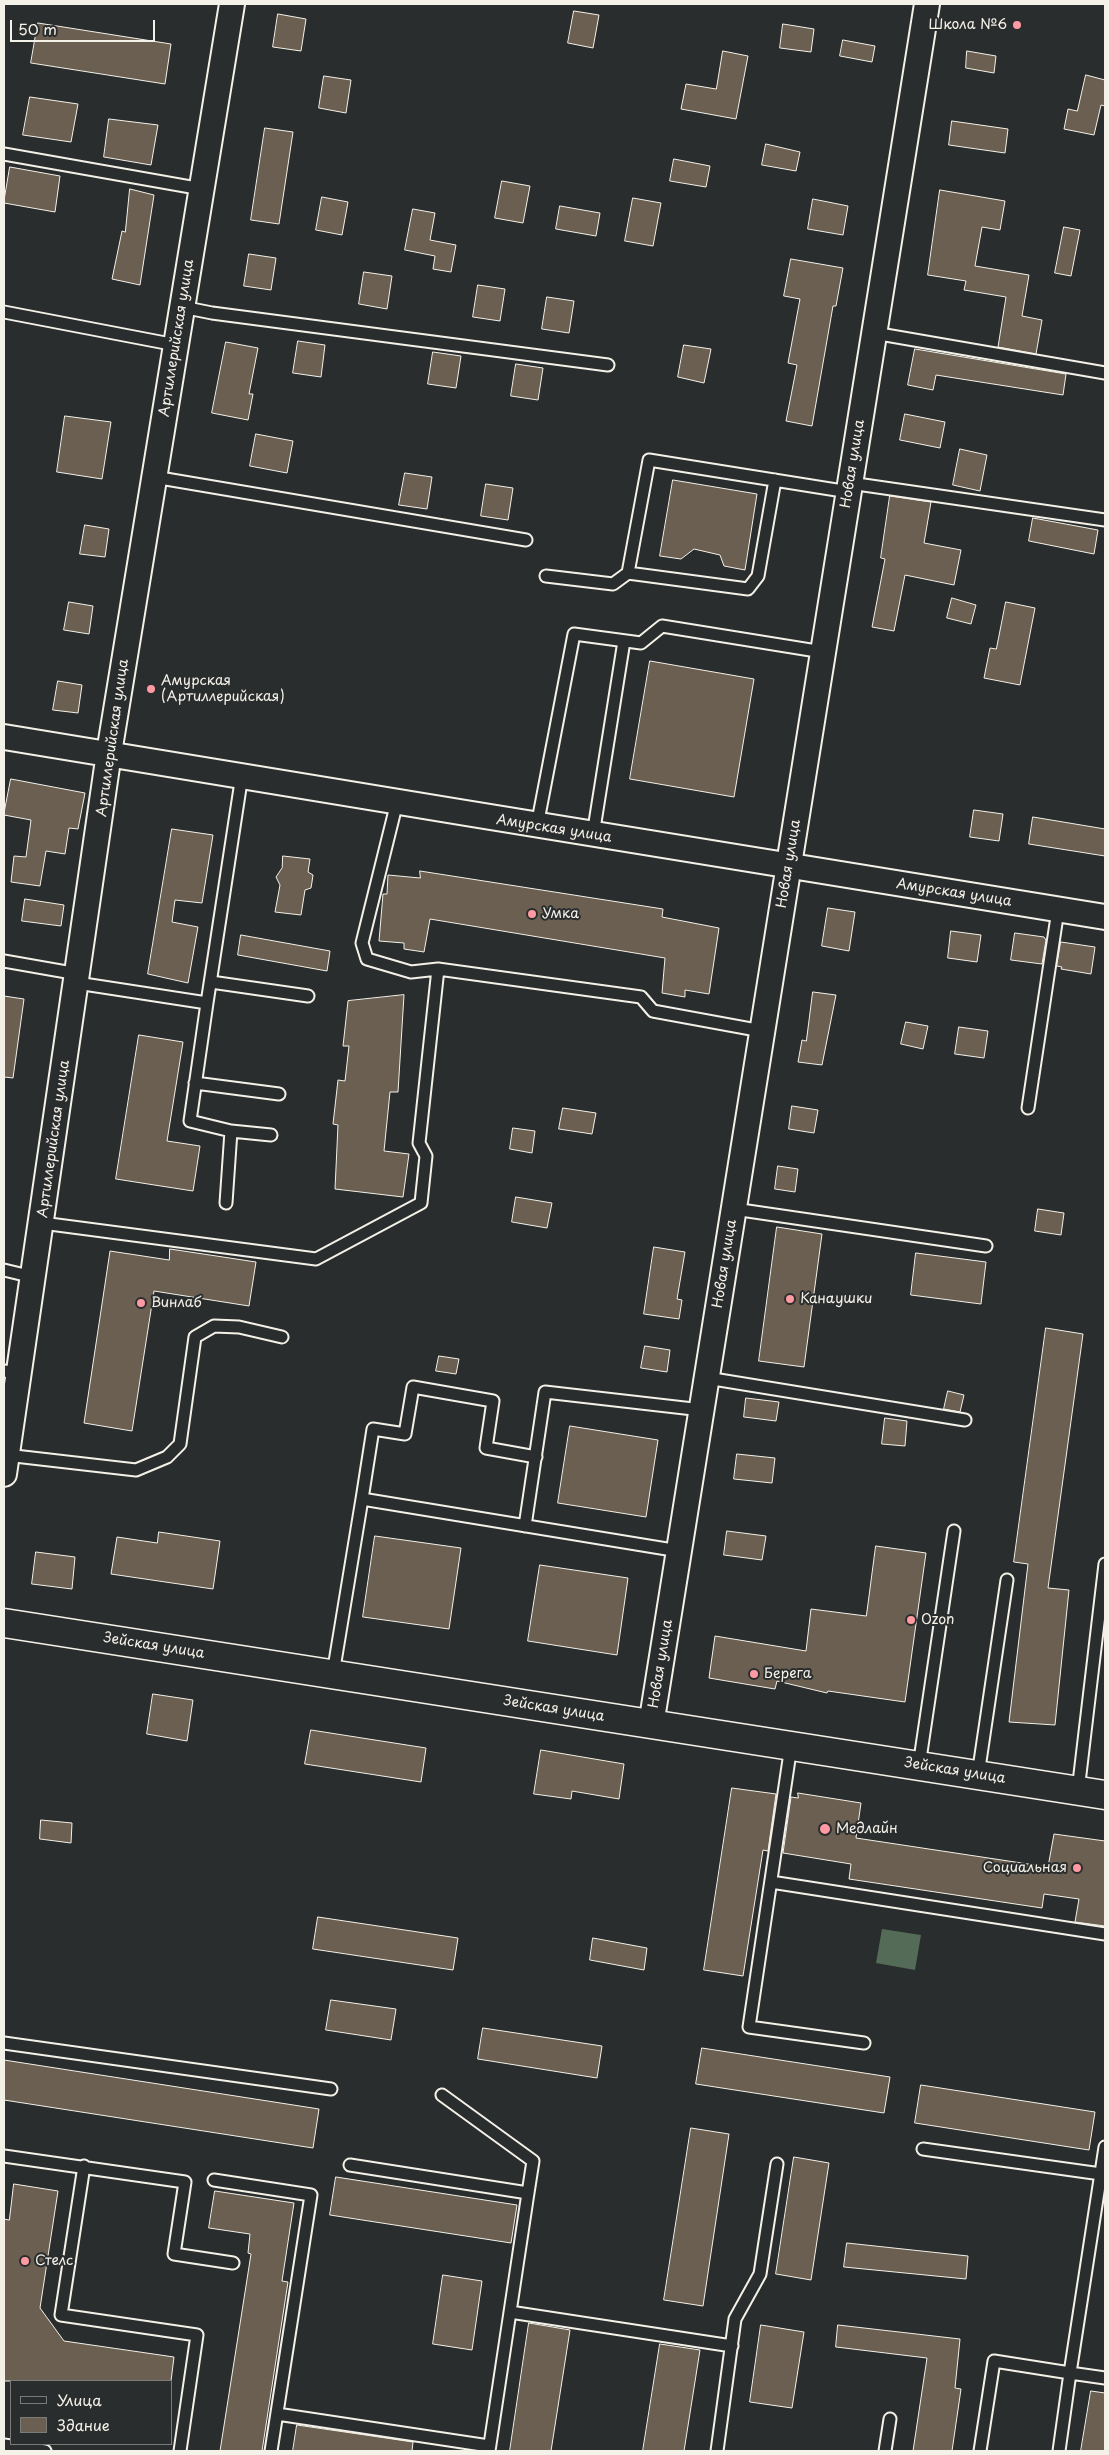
<!DOCTYPE html>
<html>
<head>
<meta charset="utf-8">
<style>
  body { margin:0 }
  #map { position:relative; width:1109px; height:2455px; overflow:hidden; background:#2a2d2e; font-family:"Playpen Sans",sans-serif }
  canvas { display:block }
  .frame { position:absolute; inset:0; border:5px solid #f4f1e8; pointer-events:none }
  .legend { position:absolute; left:10px; top:2380px; width:162px; height:65px; box-sizing:border-box; background:#2a2d2e; border:1px solid #7b7b78; margin:0; padding:6px 9px; list-style:none; font-size:15px; color:#f4f1e8 }
  .legend li { display:flex; align-items:center; gap:10px; height:25px }
  .legend b { width:25px; border:1px solid #7b7b78 }
  .scale { position:absolute; left:10px; top:20px; width:145px; height:22px; box-sizing:border-box; border:2px solid #f4f1e8; border-top:0; padding-left:6px; font-size:15px; line-height:18px; white-space:nowrap; color:#f4f1e8; -webkit-text-stroke:4px #2a2d2e; paint-order:stroke }
</style>
</head>
<body>
<div id="map">
<canvas width="1109" height="2455"></canvas>
<div class="frame"></div>
<ul class="legend">
<li><b style="height:6px;background:#2a2d2e"></b>Улица</li>
<li><b style="height:14px;background:#6a5f51"></b>Здание</li>
</ul>
<div class="scale">50 m</div>
</div>
<script>
const ctx = document.querySelector('canvas').getContext('2d');
ctx.lineJoin = 'round';
function paint(path, color) { ctx.fillStyle = color; ctx.fill(path, 'evenodd'); }
function stroke(path, color, width, dash) { ctx.strokeStyle = color; ctx.lineWidth = width; ctx.lineCap = dash ? 'butt' : 'round'; ctx.setLineDash(dash || []); ctx.stroke(path); }
function label(font, color, halo, rows, align = 'center') {
  ctx.font = font + ' "Playpen Sans",sans-serif'; ctx.lineWidth = 4; ctx.setLineDash([]); ctx.textBaseline = 'middle'; ctx.strokeStyle = halo; ctx.fillStyle = color; for (const [text, x, y, turn = 0] of rows) {
    ctx.save(); ctx.translate(x, y); ctx.rotate((+turn || 0) * Math.PI / 180); ctx.textAlign = isNaN(turn) ? turn : align; if (halo) ctx.strokeText(text, 0, 0); ctx.fillText(text, 0, 0); ctx.restore();
  }
}
paint(new Path2D(`
  M 882,1929 L 921,1935 L 915,1970 L 876,1963 Z`), '#546b58');
const building = new Path2D(`
  M 574,11 L 599,15 L 593,48 L 568,43 Z
  M 278,14 L 306,19 L 301,51 L 273,47 Z
  M 38,23 L 171,44 L 165,84 L 31,63 Z
  M 783,24 L 814,29 L 811,52 L 780,48 Z
  M 843,40 L 875,46 L 872,62 L 840,56 Z
  M 723,51 L 748,56 L 736,119 L 681,109 L 686,84 L 716,89 Z
  M 967,51 L 996,56 L 994,73 L 966,68 Z
  M 1086,75 L 1105,80 L 1105,106 L 1101,105 L 1094,135 L 1064,129 L 1068,109 L 1077,111 Z
  M 324,76 L 351,80 L 346,113 L 319,108 Z
  M 30,97 L 78,104 L 71,142 L 23,135 Z
  M 109,119 L 158,125 L 151,165 L 104,157 Z
  M 952,121 L 1008,129 L 1005,153 L 949,145 Z
  M 265,128 L 293,132 L 279,224 L 251,220 Z
  M 766,144 L 800,152 L 796,171 L 762,165 Z
  M 674,159 L 710,166 L 706,187 L 670,181 Z
  M 10,167 L 60,176 L 55,212 L 4,203 Z
  M 502,181 L 530,186 L 523,223 L 495,218 Z
  M 130,189 L 154,195 L 140,285 L 112,279 L 122,231 L 125,232 Z
  M 940,190 L 1005,201 L 1000,230 L 982,227 L 975,266 L 1029,275 L 1022,316 L 1042,320 L 1036,354 L 998,347 L 1006,297 L 964,290 L 966,281 L 928,275 Z
  M 322,197 L 348,202 L 342,235 L 316,230 Z
  M 633,198 L 661,203 L 653,246 L 625,241 Z
  M 813,199 L 848,206 L 843,235 L 808,229 Z
  M 560,206 L 600,213 L 596,236 L 556,229 Z
  M 413,209 L 435,213 L 430,240 L 456,245 L 451,272 L 433,269 L 435,256 L 405,250 Z
  M 1064,227 L 1080,230 L 1071,276 L 1055,273 Z
  M 249,254 L 276,258 L 271,290 L 244,286 Z
  M 791,259 L 843,268 L 836,306 L 833,306 L 812,426 L 786,421 L 797,365 L 788,363 L 800,299 L 784,296 Z
  M 364,272 L 392,276 L 387,309 L 359,304 Z
  M 478,285 L 505,289 L 500,321 L 473,317 Z
  M 547,297 L 574,301 L 569,333 L 542,329 Z
  M 298,341 L 325,345 L 321,377 L 293,373 Z
  M 226,342 L 258,348 L 249,394 L 253,394 L 248,420 L 212,413 Z
  M 684,345 L 711,349 L 704,383 L 678,377 Z
  M 915,349 L 1066,374 L 1063,395 L 936,375 L 933,390 L 908,385 Z
  M 433,352 L 461,356 L 456,388 L 428,384 Z
  M 516,364 L 543,368 L 538,400 L 511,396 Z
  M 905,414 L 945,422 L 940,448 L 900,440 Z
  M 65,416 L 111,422 L 102,479 L 57,472 Z
  M 256,434 L 293,441 L 287,473 L 250,466 Z
  M 960,449 L 987,455 L 980,491 L 953,485 Z
  M 405,473 L 432,477 L 427,509 L 399,505 Z
  M 673,480 L 757,494 L 745,570 L 724,566 L 720,555 L 694,549 L 681,559 L 660,556 Z
  M 486,484 L 513,488 L 508,520 L 481,516 Z
  M 890,496 L 931,502 L 924,543 L 961,550 L 954,585 L 905,575 L 894,631 L 872,627 L 885,559 L 881,558 Z
  M 1033,518 L 1098,530 L 1094,554 L 1029,541 Z
  M 85,525 L 109,529 L 105,557 L 80,554 Z
  M 952,598 L 976,605 L 971,624 L 947,618 Z
  M 69,602 L 93,606 L 89,634 L 64,630 Z
  M 1006,602 L 1035,608 L 1020,685 L 984,678 L 990,648 L 996,649 Z
  M 650,661 L 754,679 L 734,797 L 630,779 Z
  M 58,681 L 82,685 L 78,713 L 53,710 Z
  M 11,779 L 85,793 L 78,829 L 69,828 L 65,854 L 46,851 L 40,886 L 11,882 L 14,856 L 26,857 L 31,820 L 4,815 Z
  M 974,810 L 1003,814 L 999,841 L 970,837 Z
  M 1033,817 L 1105,829 L 1105,856 L 1029,844 Z
  M 172,829 L 213,835 L 202,903 L 175,900 L 172,922 L 198,927 L 188,983 L 148,974 Z
  M 283,856 L 310,859 L 308,872 L 313,875 L 312,882 L 311,888 L 305,890 L 301,915 L 275,912 L 280,885 L 276,877 L 282,868 Z
  M 420,871 L 663,909 L 662,917 L 719,928 L 709,994 L 685,990 L 685,997 L 662,993 L 665,958 L 430,919 L 424,952 L 404,949 L 404,943 L 379,941 L 383,894 L 387,894 L 388,875 L 420,878 Z
  M 25,899 L 64,905 L 61,926 L 22,921 Z
  M 828,908 L 855,912 L 849,951 L 822,946 Z
  M 951,931 L 981,935 L 977,962 L 948,958 Z
  M 1015,933 L 1044,937 L 1046,940 L 1042,964 L 1011,960 Z
  M 241,935 L 330,951 L 327,971 L 238,955 Z
  M 1061,942 L 1095,947 L 1091,974 L 1061,969 L 1062,967 L 1057,966 Z
  M 813,992 L 836,995 L 822,1065 L 798,1062 L 802,1040 L 806,1041 Z
  M 404,995 L 398,1092 L 390,1092 L 384,1151 L 409,1154 L 403,1197 L 335,1189 L 338,1125 L 333,1124 L 338,1080 L 345,1081 L 349,1046 L 343,1046 L 348,1001 Z
  M 4,996 L 24,999 L 13,1078 L 4,1077 Z
  M 906,1022 L 928,1026 L 923,1049 L 901,1044 Z
  M 959,1027 L 988,1031 L 984,1058 L 955,1054 Z
  M 139,1035 L 183,1042 L 167,1141 L 200,1146 L 193,1191 L 116,1179 Z
  M 792,1106 L 818,1110 L 814,1133 L 789,1129 Z
  M 563,1108 L 596,1113 L 592,1134 L 559,1129 Z
  M 513,1128 L 535,1131 L 532,1153 L 510,1149 Z
  M 778,1166 L 798,1169 L 795,1192 L 775,1189 Z
  M 516,1197 L 552,1203 L 547,1228 L 512,1222 Z
  M 1038,1209 L 1064,1213 L 1061,1235 L 1035,1231 Z
  M 777,1227 L 822,1234 L 804,1367 L 759,1361 Z
  M 654,1247 L 685,1252 L 677,1299 L 682,1300 L 679,1319 L 644,1314 Z
  M 170,1249 L 256,1262 L 249,1306 L 154,1291 L 132,1431 L 84,1423 L 110,1251 L 169,1260 Z
  M 916,1253 L 986,1262 L 981,1304 L 911,1295 Z
  M 1046,1328 L 1083,1334 L 1048,1588 L 1069,1590 L 1055,1725 L 1009,1722 L 1028,1564 L 1014,1562 Z
  M 645,1346 L 670,1350 L 667,1372 L 641,1368 Z
  M 439,1356 L 459,1359 L 456,1374 L 436,1371 Z
  M 948,1391 L 964,1395 L 960,1412 L 944,1409 Z
  M 746,1398 L 779,1402 L 776,1421 L 744,1417 Z
  M 885,1418 L 907,1421 L 905,1446 L 882,1444 Z
  M 570,1426 L 658,1440 L 646,1517 L 558,1503 Z
  M 737,1454 L 775,1458 L 772,1483 L 734,1479 Z
  M 727,1531 L 766,1536 L 762,1560 L 724,1555 Z
  M 159,1532 L 220,1541 L 213,1589 L 111,1574 L 117,1537 L 157,1543 Z
  M 375,1536 L 461,1548 L 449,1629 L 363,1617 Z
  M 876,1546 L 926,1553 L 905,1702 L 828,1691 L 827,1693 L 777,1681 L 775,1689 L 709,1678 L 715,1636 L 806,1651 L 811,1609 L 866,1616 Z
  M 36,1552 L 75,1557 L 72,1589 L 32,1584 Z
  M 540,1565 L 628,1578 L 617,1655 L 528,1641 Z
  M 153,1694 L 193,1700 L 187,1741 L 147,1734 Z
  M 311,1730 L 426,1748 L 421,1782 L 305,1764 Z
  M 541,1750 L 624,1764 L 619,1799 L 572,1791 L 571,1799 L 534,1794 Z
  M 732,1788 L 776,1794 L 768,1851 L 763,1850 L 743,1976 L 704,1970 Z
  M 798,1793 L 861,1803 L 856,1838 L 1048,1867 L 1054,1834 L 1105,1841 L 1105,1926 L 1075,1922 L 1079,1899 L 1044,1894 L 1042,1908 L 849,1879 L 851,1864 L 783,1853 L 791,1797 L 798,1798 Z
  M 41,1820 L 72,1823 L 71,1843 L 40,1839 Z
  M 318,1917 L 458,1938 L 453,1970 L 313,1949 Z
  M 593,1938 L 647,1948 L 644,1970 L 590,1960 Z
  M 331,2000 L 396,2009 L 391,2040 L 326,2030 Z
  M 483,2028 L 602,2046 L 597,2078 L 478,2059 Z
  M 702,2048 L 890,2077 L 884,2113 L 696,2084 Z
  M 4,2060 L 319,2109 L 313,2148 L 4,2100 Z
  M 921,2085 L 1095,2112 L 1089,2150 L 915,2123 Z
  M 691,2128 L 729,2134 L 703,2306 L 664,2300 Z
  M 794,2157 L 829,2163 L 811,2280 L 776,2274 Z
  M 336,2177 L 517,2205 L 511,2243 L 330,2215 Z
  M 14,2184 L 58,2191 L 40,2308 L 64,2341 L 174,2357 L 171,2381 L 4,2381 L 4,2219 L 9,2220 Z
  M 215,2191 L 294,2203 L 282,2281 L 288,2282 L 262,2451 L 220,2451 L 251,2254 L 248,2253 L 250,2234 L 209,2228 Z
  M 847,2243 L 968,2256 L 966,2279 L 844,2267 Z
  M 443,2275 L 482,2281 L 472,2350 L 433,2344 Z
  M 529,2323 L 570,2330 L 551,2451 L 510,2451 Z
  M 761,2325 L 804,2332 L 792,2408 L 750,2402 Z
  M 838,2325 L 960,2339 L 955,2388 L 961,2389 L 952,2451 L 913,2451 L 927,2358 L 836,2347 Z
  M 660,2344 L 700,2350 L 684,2451 L 643,2451 Z
  M 1091,2391 L 1105,2393 L 1105,2451 L 1081,2451 Z
  M 297,2425 L 413,2442 L 412,2451 L 293,2451 Z`);
paint(building, '#6a5f51');
stroke(building, '#f4f1e8', 1);
const service = new Path2D(`
  M 4,154 L 202,189
  M 182,307 L 212,313 L 608,365
  M 4,312 L 176,345
  M 874,333 L 1105,373
  M 154,477 L 526,540
  M 775,480 L 758,576 L 748,589 L 628,573 L 649,460 L 849,492
  M 850,483 L 1105,520
  M 546,576 L 613,584 L 628,573
  M 397,802 L 362,943 L 367,959 L 411,972 L 438,969 L 641,997 L 653,1011 L 762,1031
  M 537,826 L 574,634 L 641,643 L 662,626 L 823,652
  M 593,835 L 624,641
  M 4,961 L 78,974
  M 211,982 L 308,996
  M 77,983 L 207,1003 L 242,775
  M 207,1003 L 190,1121 L 231,1131 L 226,1203
  M 195,1083 L 279,1094
  M 1028,1108 L 1058,910
  M 231,1131 L 271,1135
  M 734,1209 L 986,1246
  M 42,1223 L 316,1259 L 421,1203 L 426,1156 L 419,1143 L 438,969
  M 4,1270 L 33,1277
  M 4,1371 L 19,1373
  M 707,1378 L 965,1420
  M 6,1455 L 136,1470 L 167,1457 L 180,1444 L 195,1337 L 214,1326 L 239,1327 L 282,1337
  M 362,1499 L 373,1429 L 405,1434 L 413,1387 L 493,1401 L 486,1448 L 536,1457
  M 525,1526 L 545,1392 L 702,1410
  M 333,1674 L 362,1499 L 679,1551
  M 791,1746 L 749,2027 L 864,2043
  M 919,1766 L 954,1531
  M 978,1775 L 1007,1580
  M 1078,1791 L 1105,1564
  M 771,1882 L 1105,1934
  M 4,2043 L 331,2089
  M 442,2095 L 533,2161 L 528,2193
  M 1105,2147 L 1070,2373 L 1105,2378
  M 923,2149 L 1101,2174
  M 4,2156 L 185,2182 L 174,2254 L 233,2263
  M 350,2165 L 528,2193 L 489,2451
  M 84,2166 L 61,2315 L 197,2335 L 180,2451
  M 214,2180 L 311,2195 L 271,2451
  M 510,2312 L 732,2346
  M 277,2414 L 489,2446
  M 4,2445 L 45,2451
  M 717,2451 L 735,2319 L 760,2274 L 777,2164
  M 885,2451 L 890,2419
  M 980,2451 L 994,2361 L 1070,2373 L 1059,2451`);
const minor = new Path2D(`
  M 4,737 C 371,796 738,860 1105,917
  M 4,1474 L 109,753 L 232,4
  M 651,1725 L 927,4`);
const tertiary = new Path2D(`
  M 4,1623 L 1105,1795`);
stroke(service, '#f4f1e8', 15);
stroke(minor, '#f4f1e8', 28);
stroke(tertiary, '#f4f1e8', 31);
stroke(service, '#2a2d2e', 11);
stroke(minor, '#2a2d2e', 24);
stroke(tertiary, '#2a2d2e', 28);
for (const [x, y, r, color] of [
  [1017,25,5,"#ff9aa2"],
  [151,689,5,"#ff9aa2"],
  [532,914,5,"#ff9aa2"],
  [790,1299,5,"#ff9aa2"],
  [141,1303,5,"#ff9aa2"],
  [911,1620,5,"#ff9aa2"],
  [754,1674,5,"#ff9aa2"],
  [825,1829,6,"#ff9aa2"],
  [1077,1868,5,"#ff9aa2"],
  [25,2261,5,"#ff9aa2"]
]) { const dot = new Path2D(); dot.arc(x, y, r, 0, 2 * Math.PI); ctx.fillStyle = color; ctx.fill(dot); stroke(dot, '#2a2d2e', 2); }
label('14px', '#f4f1e8', '#2a2d2e', [
  ["Школа №6",1007,25,"right"],
  ["Амурская",161,681],
  ["(Артиллерийская)",161,697],
  ["Умка",542,914],
  ["Канаушки",800,1299],
  ["Винлаб",151,1303],
  ["Ozon",921,1620],
  ["Берега",764,1674],
  ["Медлайн",836,1829],
  ["Социальная",1067,1868,"right"],
  ["Стелс",35,2261]
], 'left');
label('14px', '#f4f1e8', '#2a2d2e', [
  ["Артиллерийская улица",177,338,-81],
  ["Новая улица",853,464,-81],
  ["Артиллерийская улица",113,738,-82],
  ["Амурская улица",554,829,9],
  ["Новая улица",789,864,-81],
  ["Амурская улица",954,893,9],
  ["Артиллерийская улица",54,1139,-82],
  ["Новая улица",725,1264,-81],
  ["Зейская улица",154,1646,9],
  ["Новая улица",661,1664,-81],
  ["Зейская улица",554,1709,9],
  ["Зейская улица",955,1771,9]
]);
</script>
</body>
</html>
